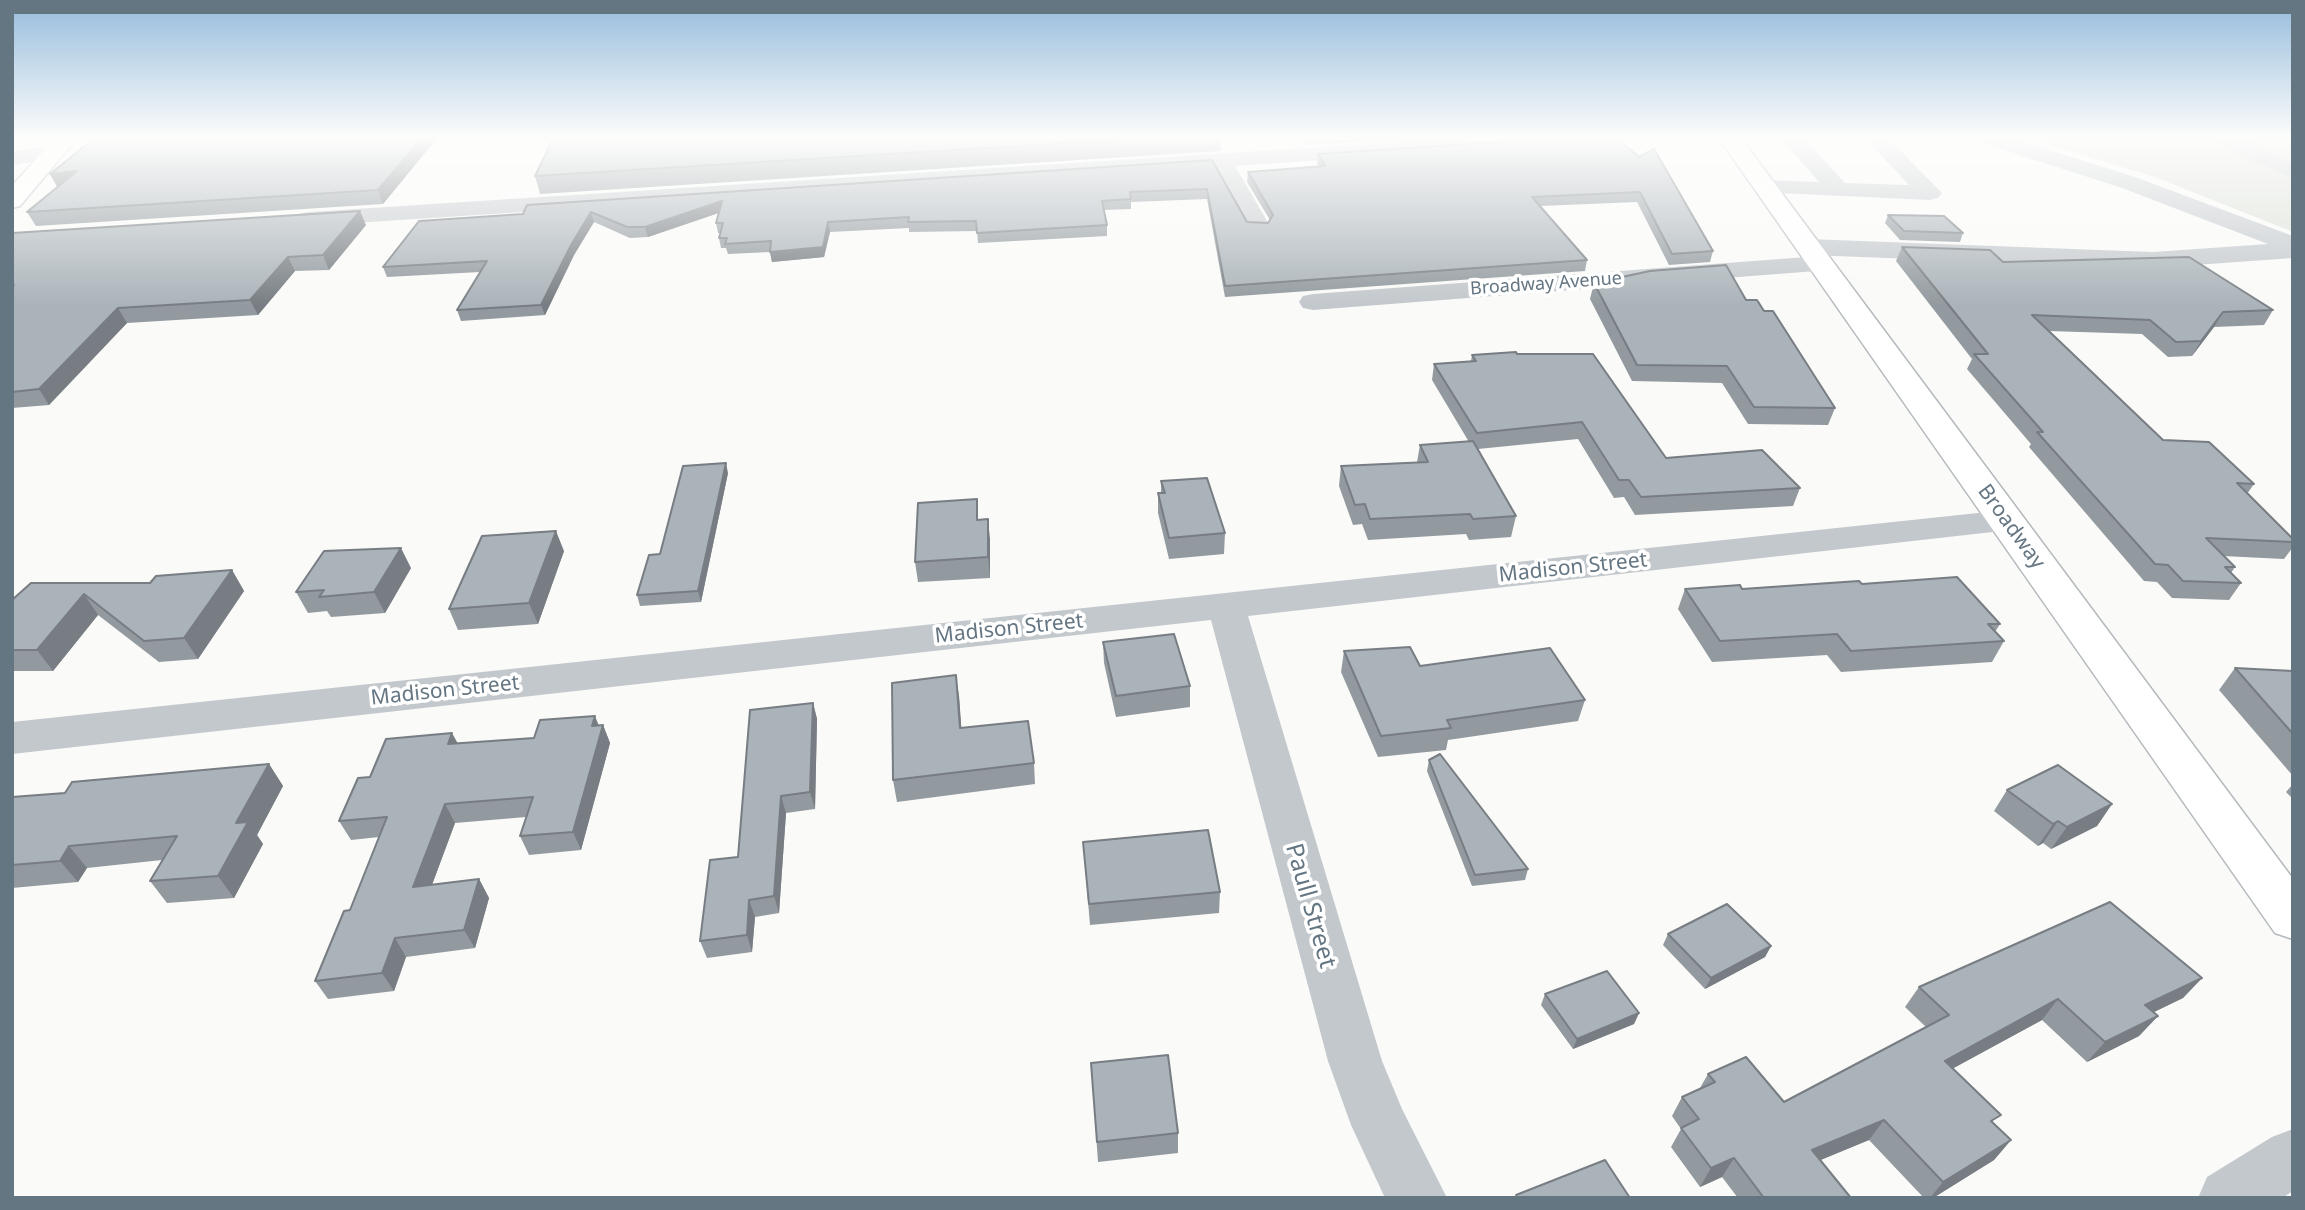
<!DOCTYPE html>
<html>
<head>
<meta charset="utf-8">
<style>
  body { margin:0 }
  #map { position:relative; width:2305px; height:1210px; overflow:hidden; background:#fafaf8; font-family:"Noto Sans",sans-serif }
  canvas { display:block }
  .frame { position:absolute; inset:0; border:14px solid #657683; pointer-events:none }
</style>
</head>
<body>
<div id="map">
<canvas width="2305" height="1210"></canvas>
<div class="frame"></div>
</div>
<script>
const ctx = document.querySelector('canvas').getContext('2d');
ctx.lineJoin = 'round';
function paint(path, color) { ctx.fillStyle = color; ctx.fill(path, 'evenodd'); }
function stroke(path, color, width, dash) { ctx.strokeStyle = color; ctx.lineWidth = width; ctx.lineCap = dash ? 'butt' : 'round'; ctx.setLineDash(dash || []); ctx.stroke(path); }
function label(font, color, halo, rows, align = 'center') {
  ctx.font = font + ' "Noto Sans",sans-serif'; ctx.lineWidth = 7; ctx.setLineDash([]); ctx.textBaseline = 'middle'; ctx.strokeStyle = halo; ctx.fillStyle = color; for (const [text, x, y, turn = 0] of rows) {
    ctx.save(); ctx.translate(x, y); ctx.rotate((+turn || 0) * Math.PI / 180); ctx.textAlign = isNaN(turn) ? turn : align; if (halo) ctx.strokeText(text, 0, 0); ctx.fillText(text, 0, 0); ctx.restore();
  }
}
paint(new Path2D(`
  M 2024,137 L 2293,137 L 2293,232 L 2155,177 Z`), '#dadfd7');
const major = new Path2D(`
  M 56,137 L 78,137 L 20,206 L 12,208 L 12,186 Z
  M 1718,137 L 1740,137 L 2293,879 L 2293,939 L 2275,933 Z`);
stroke(major, '#b5babe', 3);
paint(new Path2D(`
  M 1478,137 L 1586,137 L 1575,143 L 1235,166 L 1270,226 L 1267,231 L 1249,231 L 1246,226 L 1213,167 L 308,226 L 299,224 L 296,219 L 299,214 L 308,212 Z
  M 1780,137 L 1803,137 L 1845,183 L 1909,185 L 1864,137 L 1887,137 L 1942,193 L 1938,198 L 1930,200 L 1757,192 L 1753,187 L 1757,182 L 1765,180 L 1819,182 Z
  M 1976,137 L 2008,137 L 2138,178 L 2293,236 L 2293,258 L 2153,268 L 1808,255 L 1799,252 L 1795,247 L 1799,242 L 1808,239 L 2153,252 L 2268,244 L 2122,188 L 1979,142 Z
  M 2212,137 L 2239,137 L 2293,163 L 2293,179 L 2215,142 Z
  M 55,146 L 63,148 L 66,153 L 63,158 L 12,165 L 12,151 Z
  M 1820,256 L 1829,258 L 1833,264 L 1829,270 L 1313,310 L 1303,308 L 1299,302 L 1303,296 L 1313,294 Z
  M 2006,510 L 2019,513 L 2024,521 L 2019,529 L 1248,616 L 1382,1061 L 1402,1109 L 1447,1198 L 1385,1198 L 1351,1125 L 1328,1061 L 1211,620 L 12,754 L 12,722 Z
  M 2293,1129 L 2293,1191 L 2282,1198 L 2198,1198 L 2207,1177 L 2272,1137 Z`), '#c3c8cc');
paint(major, '#fff');
paint(new Path2D(`
  M 96,137 L 438,137 L 383,204 L 36,226 L 27,212 L 57,187 L 50,174 Z
  M 554,137 L 1221,137 L 1221,151 L 540,194 L 535,176 Z
  M 1301,137 L 1441,137 L 1306,145 Z
  M 1572,137 L 1713,251 L 1710,262 L 1669,265 L 1637,202 L 1540,206 L 1587,260 L 1585,271 L 1225,297 L 1207,199 L 1131,202 L 1131,209 L 1104,210 L 1107,225 L 1107,236 L 978,243 L 977,231 L 909,232 L 909,228 L 830,232 L 824,257 L 772,262 L 770,252 L 728,254 L 726,248 L 721,248 L 719,238 L 720,233 L 718,233 L 716,223 L 719,213 L 648,237 L 630,238 L 594,222 L 574,255 L 545,315 L 461,321 L 457,310 L 480,272 L 387,277 L 383,267 L 523,214 L 1212,160 L 1247,222 L 1268,223 L 1270,220 L 1247,182 L 1248,172 L 1319,167 L 1317,163 L 1318,154 Z
  M 1888,215 L 1963,233 L 1960,242 L 1900,240 L 1885,223 Z
  M 366,225 L 329,270 L 295,271 L 258,315 L 127,323 L 49,405 L 12,408 L 12,233 Z
  M 1902,247 L 2003,262 L 2273,310 L 2264,325 L 2214,327 L 2192,356 L 2168,357 L 2142,334 L 2049,331 L 2163,440 L 2254,484 L 2247,494 L 2293,539 L 2293,547 L 2284,559 L 2223,556 L 2235,567 L 2231,573 L 2241,583 L 2229,600 L 2172,598 L 2157,582 L 2144,581 L 2029,447 L 2031,444 L 1967,369 L 1972,359 L 1896,261 Z
  M 1594,283 L 1746,300 L 1764,311 L 1835,408 L 1828,425 L 1748,424 L 1722,383 L 1632,381 L 1590,299 Z
  M 1517,354 L 1666,458 L 1800,488 L 1793,506 L 1635,515 L 1624,497 L 1614,498 L 1578,439 L 1478,449 L 1516,516 L 1511,537 L 1469,540 L 1466,534 L 1368,540 L 1362,524 L 1353,525 L 1339,486 L 1341,466 L 1417,462 L 1420,445 L 1469,442 L 1432,380 L 1434,364 L 1471,361 L 1472,355 Z
  M 728,473 L 701,602 L 640,606 L 637,595 Z
  M 1161,481 L 1225,533 L 1224,554 L 1169,559 L 1158,513 L 1158,493 L 1161,493 Z
  M 979,520 L 990,539 L 990,578 L 918,582 L 915,562 Z
  M 564,551 L 538,624 L 458,630 L 449,609 Z
  M 411,568 L 385,613 L 331,617 L 327,611 L 308,613 L 296,592 Z
  M 232,570 L 244,591 L 198,659 L 159,662 L 98,615 L 53,671 L 12,671 L 12,600 L 150,583 Z
  M 1862,584 L 2000,624 L 1995,632 L 2004,641 L 1992,662 L 1841,672 L 1827,655 L 1712,662 L 1678,609 L 1685,589 L 1742,589 Z
  M 1103,642 L 1190,686 L 1190,707 L 1116,717 L 1104,663 Z
  M 1344,651 L 1420,666 L 1585,700 L 1578,721 L 1448,740 L 1446,750 L 1378,757 L 1341,672 Z
  M 2235,668 L 2293,671 L 2293,776 L 2219,690 Z
  M 959,696 L 961,728 L 1034,763 L 1035,784 L 897,802 L 893,780 Z
  M 813,703 L 817,719 L 815,809 L 786,813 L 779,913 L 755,917 L 752,952 L 707,958 L 700,941 L 738,857 Z
  M 603,725 L 610,743 L 581,850 L 529,855 L 520,836 L 526,817 L 455,823 L 432,885 L 479,879 L 489,898 L 475,948 L 406,957 L 394,991 L 328,999 L 315,981 L 350,910 L 379,837 L 351,840 L 339,821 L 370,777 L 458,744 L 534,738 Z
  M 1429,760 L 1528,869 L 1525,880 L 1472,886 L 1427,771 Z
  M 269,764 L 283,786 L 257,835 L 263,844 L 234,898 L 167,903 L 150,881 L 162,860 L 87,868 L 78,882 L 12,888 L 12,797 L 65,793 Z
  M 2293,784 L 2293,799 L 2286,792 Z
  M 2007,790 L 2112,804 L 2097,826 L 2051,849 L 2043,843 L 2038,846 L 1994,811 Z
  M 1083,842 L 1220,892 L 1219,913 L 1090,925 Z
  M 1668,934 L 1771,946 L 1765,957 L 1705,989 L 1663,945 Z
  M 2202,978 L 2183,998 L 2154,1012 L 2158,1016 L 2139,1036 L 2087,1062 L 2042,1020 L 1953,1068 L 1994,1123 L 2011,1140 L 1994,1160 L 1933,1198 L 1924,1198 L 1869,1140 L 1820,1160 L 1851,1198 L 1738,1198 L 1722,1177 L 1700,1187 L 1671,1147 L 1681,1129 L 1672,1116 L 1682,1097 L 1700,1088 L 1708,1074 L 1784,1102 L 1926,1027 L 1905,1007 L 1919,987 Z
  M 1545,994 L 1639,1013 L 1634,1024 L 1573,1049 L 1541,1005 Z
  M 1091,1063 L 1178,1133 L 1178,1153 L 1098,1162 Z`), '#929a9f');
paint(new Path2D(`
  M 423,137 L 438,137 L 383,204 L 378,190 Z
  M 77,171 L 58,187 L 50,174 Z
  M 722,201 L 724,211 L 648,237 L 645,227 Z
  M 360,211 L 366,225 L 329,270 L 323,255 Z
  M 591,212 L 594,222 L 574,255 L 545,315 L 541,305 L 571,245 Z
  M 828,222 L 830,232 L 824,257 L 772,262 L 770,252 Z
  M 288,257 L 295,271 L 258,315 L 250,300 Z
  M 118,308 L 127,323 L 49,405 L 39,389 Z
  M 2223,312 L 2214,327 L 2192,356 L 2201,341 Z
  M 726,463 L 728,473 L 701,602 L 698,591 Z
  M 988,519 L 990,539 L 990,578 L 988,557 Z
  M 556,531 L 564,551 L 538,624 L 529,603 Z
  M 401,548 L 411,568 L 385,613 L 374,592 Z
  M 232,570 L 244,591 L 198,659 L 184,638 Z
  M 84,594 L 98,615 L 53,671 L 37,650 Z
  M 956,675 L 959,696 L 963,750 L 960,728 Z
  M 813,703 L 817,719 L 815,809 L 810,792 Z
  M 595,716 L 601,731 L 603,725 L 610,743 L 581,850 L 573,832 L 592,726 Z
  M 452,733 L 462,751 L 448,744 Z
  M 269,764 L 283,786 L 257,835 L 263,844 L 234,898 L 218,876 L 236,823 Z
  M 781,796 L 786,813 L 779,913 L 774,896 Z
  M 445,804 L 455,823 L 424,906 L 413,887 Z
  M 2112,804 L 2097,826 L 2051,849 L 2067,827 Z
  M 2058,821 L 2043,843 L 2038,846 L 2053,824 Z
  M 69,846 L 87,868 L 78,882 L 60,861 Z
  M 479,879 L 489,898 L 475,948 L 464,930 Z
  M 749,900 L 755,917 L 752,952 L 747,935 Z
  M 395,938 L 406,957 L 394,991 L 382,973 Z
  M 1771,946 L 1765,957 L 1705,989 L 1711,978 Z
  M 2202,978 L 2183,998 L 2127,1025 L 2145,1005 Z
  M 2058,999 L 2042,1020 L 1930,1081 L 1945,1061 Z
  M 1639,1013 L 1634,1024 L 1573,1049 L 1577,1039 Z
  M 2158,1016 L 2139,1036 L 2087,1062 L 2105,1042 Z
  M 1884,1120 L 1869,1140 L 1799,1169 L 1812,1150 Z
  M 2011,1140 L 1994,1160 L 1933,1198 L 1930,1198 L 1943,1182 Z
  M 1734,1158 L 1722,1177 L 1700,1187 L 1711,1168 Z`), '#777d82');
const building = new Path2D(`
  M 96,137 L 423,137 L 378,190 L 27,212 L 77,171 L 50,174 Z
  M 554,137 L 1165,137 L 535,176 Z
  M 1572,137 L 1615,137 L 1639,157 L 1654,149 L 1713,251 L 1672,254 L 1640,192 L 1532,197 L 1587,260 L 1225,286 L 1207,189 L 1130,192 L 1131,199 L 1102,201 L 1107,225 L 977,233 L 976,221 L 908,222 L 909,217 L 828,222 L 823,247 L 770,252 L 771,241 L 725,244 L 727,238 L 719,238 L 723,223 L 716,223 L 722,201 L 645,227 L 627,227 L 591,212 L 571,245 L 541,305 L 457,310 L 487,261 L 383,267 L 419,221 L 523,214 L 527,205 L 1212,160 L 1247,222 L 1268,223 L 1273,215 L 1248,172 L 1325,166 L 1318,154 Z
  M 360,211 L 323,255 L 288,257 L 250,300 L 118,308 L 39,389 L 12,392 L 12,287 L 14,285 L 12,285 L 12,233 Z
  M 1888,215 L 1944,216 L 1963,233 L 1904,231 Z
  M 1902,247 L 1990,250 L 2003,262 L 2189,257 L 2273,310 L 2223,312 L 2201,341 L 2176,342 L 2150,320 L 2032,315 L 2163,440 L 2209,442 L 2254,484 L 2237,483 L 2293,539 L 2293,542 L 2206,538 L 2235,567 L 2225,567 L 2241,583 L 2183,581 L 2168,565 L 2155,564 L 2037,432 L 2043,432 L 1974,354 L 1988,354 Z
  M 1726,265 L 1746,300 L 1757,300 L 1764,311 L 1773,311 L 1835,408 L 1754,407 L 1727,366 L 1637,365 L 1594,283 L 1650,271 Z
  M 1516,352 L 1517,354 L 1593,354 L 1666,458 L 1762,450 L 1800,488 L 1641,497 L 1629,480 L 1619,480 L 1582,422 L 1477,433 L 1434,364 L 1476,361 L 1472,355 Z
  M 1473,441 L 1516,516 L 1473,519 L 1470,514 L 1370,519 L 1365,504 L 1355,505 L 1341,466 L 1428,462 L 1420,445 Z
  M 726,463 L 698,591 L 637,595 L 649,555 L 660,554 L 683,466 Z
  M 1207,478 L 1225,533 L 1169,538 L 1158,493 L 1165,493 L 1161,481 Z
  M 977,499 L 977,520 L 988,519 L 988,557 L 915,562 L 918,503 Z
  M 556,531 L 529,603 L 449,609 L 482,536 Z
  M 401,548 L 374,592 L 319,597 L 324,590 L 296,592 L 324,551 Z
  M 232,570 L 184,638 L 144,641 L 84,594 L 37,650 L 12,650 L 12,600 L 31,583 L 150,583 L 156,576 Z
  M 1957,577 L 2000,624 L 1988,624 L 2004,641 L 1851,651 L 1837,634 L 1720,641 L 1685,589 L 1740,585 L 1742,589 L 1859,581 L 1862,584 Z
  M 1174,634 L 1190,686 L 1116,696 L 1103,642 Z
  M 1410,647 L 1420,666 L 1550,648 L 1585,700 L 1447,720 L 1451,728 L 1381,736 L 1344,651 Z
  M 2235,668 L 2293,671 L 2293,734 Z
  M 956,675 L 960,728 L 1028,721 L 1034,763 L 893,780 L 892,683 Z
  M 813,703 L 810,792 L 781,796 L 774,896 L 749,900 L 747,935 L 700,941 L 710,860 L 738,857 L 750,710 Z
  M 595,716 L 592,726 L 603,725 L 573,832 L 520,836 L 533,797 L 445,804 L 413,887 L 479,879 L 464,930 L 395,938 L 382,973 L 315,981 L 344,911 L 350,910 L 387,817 L 339,821 L 358,778 L 370,777 L 386,739 L 452,733 L 448,744 L 534,738 L 540,720 Z
  M 1440,754 L 1528,869 L 1475,875 L 1429,760 Z
  M 269,764 L 236,823 L 248,822 L 218,876 L 150,881 L 177,836 L 69,846 L 60,861 L 12,865 L 12,797 L 65,793 L 72,782 Z
  M 2058,765 L 2112,804 L 2067,827 L 2058,821 L 2053,824 L 2007,790 Z
  M 1208,830 L 1220,892 L 1089,904 L 1083,842 Z
  M 2110,902 L 2202,978 L 2145,1005 L 2158,1016 L 2105,1042 L 2058,999 L 1945,1061 L 2001,1115 L 1991,1121 L 2011,1140 L 1943,1182 L 1884,1120 L 1812,1150 L 1851,1198 L 1764,1198 L 1734,1158 L 1711,1168 L 1681,1128 L 1699,1119 L 1682,1097 L 1715,1082 L 1708,1074 L 1746,1057 L 1784,1102 L 1949,1015 L 1919,987 Z
  M 1727,904 L 1771,946 L 1711,978 L 1668,934 Z
  M 1607,971 L 1639,1013 L 1577,1039 L 1545,994 Z
  M 1168,1055 L 1178,1133 L 1097,1142 L 1091,1063 Z
  M 1605,1160 L 1630,1198 L 1518,1198 L 1516,1195 Z`);
paint(building, '#aab3b9');
stroke(building, '#777d82', 2);
const sky = ctx.createLinearGradient(0, 0, 0, 306);
sky.addColorStop(0, '#96bcdc');
sky.addColorStop(0.45, '#fdfdfc');
sky.addColorStop(1, '#fdfdfc00');
ctx.fillStyle = sky;
ctx.fillRect(0, 0, 2305, 306);
label('18px', '#657683', '#fff', [
  ["Broadway Avenue",1546,284,-4]
]);
label('21px', '#657683', '#fff', [
  ["Broadway",2011,527,54],
  ["Madison Street",1573,568,-6],
  ["Madison Street",1009,629,-6],
  ["Madison Street",445,691,-6]
]);
label('24px', '#657683', '#fff', [
  ["Paull Street",1310,906,74]
]);
</script>
</body>
</html>
